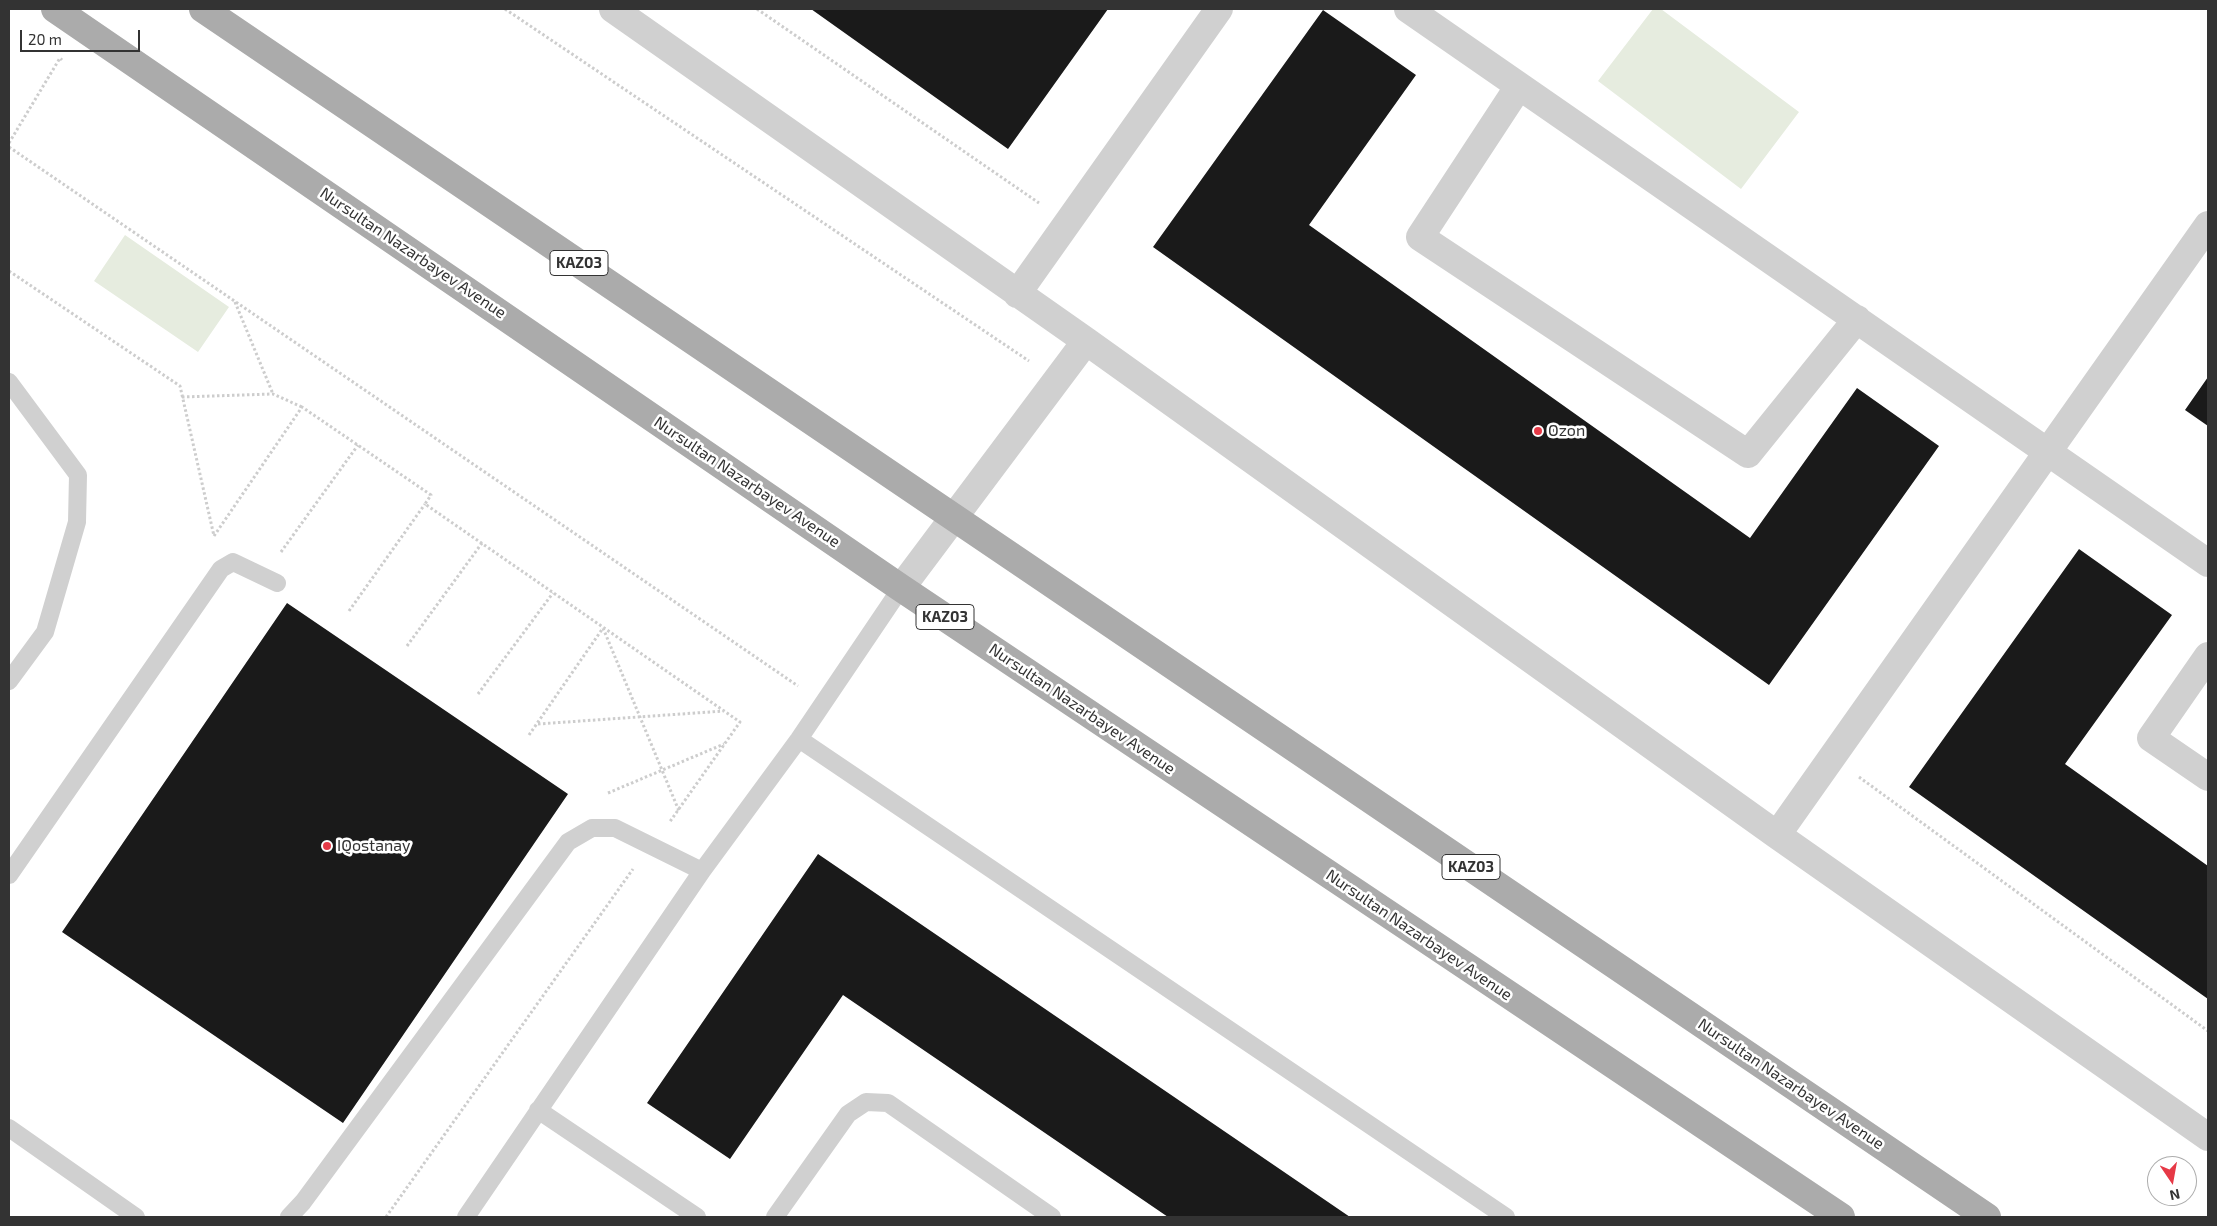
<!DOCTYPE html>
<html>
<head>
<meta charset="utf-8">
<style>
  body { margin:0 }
  #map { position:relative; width:2217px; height:1226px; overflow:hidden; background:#fff; font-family:"Exo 2",sans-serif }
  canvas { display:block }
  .frame { position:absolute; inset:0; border:10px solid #333; pointer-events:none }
  .north { position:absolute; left:2147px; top:1156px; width:50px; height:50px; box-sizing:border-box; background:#fff; border:1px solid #adadad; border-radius:50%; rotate:168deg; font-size:14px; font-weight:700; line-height:20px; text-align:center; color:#333 }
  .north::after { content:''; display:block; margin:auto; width:18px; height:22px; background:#e63946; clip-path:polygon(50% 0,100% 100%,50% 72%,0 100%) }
  .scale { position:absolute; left:20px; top:30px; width:120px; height:22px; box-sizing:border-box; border:2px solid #333; border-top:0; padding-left:6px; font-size:15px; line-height:18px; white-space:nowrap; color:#333; -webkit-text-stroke:4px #fff; paint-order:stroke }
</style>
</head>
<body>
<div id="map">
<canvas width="2217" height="1226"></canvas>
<div class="frame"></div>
<div class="north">N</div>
<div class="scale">20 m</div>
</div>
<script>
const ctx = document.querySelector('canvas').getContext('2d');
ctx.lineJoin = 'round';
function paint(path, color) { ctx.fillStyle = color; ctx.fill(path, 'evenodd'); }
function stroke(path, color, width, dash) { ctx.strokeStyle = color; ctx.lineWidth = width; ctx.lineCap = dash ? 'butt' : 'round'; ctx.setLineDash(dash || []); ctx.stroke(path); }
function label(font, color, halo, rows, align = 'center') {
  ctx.font = font + ' "Exo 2",sans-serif'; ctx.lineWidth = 5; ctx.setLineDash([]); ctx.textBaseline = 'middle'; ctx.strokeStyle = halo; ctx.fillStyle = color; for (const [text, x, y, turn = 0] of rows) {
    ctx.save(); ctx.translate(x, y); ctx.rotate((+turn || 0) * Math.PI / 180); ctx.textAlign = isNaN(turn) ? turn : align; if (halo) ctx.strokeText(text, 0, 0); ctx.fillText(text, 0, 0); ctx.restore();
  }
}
paint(new Path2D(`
  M 1653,9 L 1661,9 L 1799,112 L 1741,189 L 1598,81 Z
  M 125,235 L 229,307 L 198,352 L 94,281 Z`), '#e6ecdf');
paint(new Path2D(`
  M 811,9 L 1108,9 L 1008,149 Z
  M 1323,10 L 1416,75 L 1309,225 L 1750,538 L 1857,388 L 1939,446 L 1769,685 L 1153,247 Z
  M 2208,377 L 2208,426 L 2185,410 Z
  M 2079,549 L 2172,615 L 2065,764 L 2208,866 L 2208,999 L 1909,787 Z
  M 287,603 L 568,794 L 343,1123 L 62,932 Z
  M 818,854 L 1350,1217 L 1168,1217 L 843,995 L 730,1159 L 647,1103 Z`), '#1a1a1a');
stroke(new Path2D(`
  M 505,9 L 1029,361
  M 757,9 L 1039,203
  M 9,143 L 60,58 L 62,60
  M 9,147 L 798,686
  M 9,271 L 180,386 L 214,536
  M 235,302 L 273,394
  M 182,397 L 273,394 L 302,407
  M 214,536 L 302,407 L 431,495 L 425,504 L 740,722 L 669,823
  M 281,552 L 358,445
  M 349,611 L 425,504
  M 603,628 L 679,811
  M 407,646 L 482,543
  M 478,694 L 553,593
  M 538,724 L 724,711
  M 529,735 L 603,628
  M 1859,777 L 2208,1031
  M 608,793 L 724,744
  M 386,1217 L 633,869`), '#cdcdcd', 3, [2.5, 2.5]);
stroke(new Path2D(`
  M 9,382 L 78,475 L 77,522 L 45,632 L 9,681
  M 799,739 L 1506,1217
  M 9,875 L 221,569 L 233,562 L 277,583
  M 538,1110 L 697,1217
  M 9,1128 L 136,1217
  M 289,1217 L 303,1202 L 568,842 L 592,828 L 615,828 L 702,871
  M 466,1217 L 702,871 L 799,739 L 901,588
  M 775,1217 L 848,1114 L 866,1102 L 888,1103 L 1052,1217`), '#d0d0d0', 18);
stroke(new Path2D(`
  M 613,9 L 1086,341 L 1777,835 L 2208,1137
  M 1408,9 L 2208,563
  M 1519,86 L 1420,237 L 1748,454 L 1857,319
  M 1017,294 L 1219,9
  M 901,588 L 1086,341
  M 2208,656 L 2151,738 L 2208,777
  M 1777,835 L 2208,225`), '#d0d0d0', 28);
stroke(new Path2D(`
  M 55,9 L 901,588 L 1841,1217
  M 203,9 L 1987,1217`), '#ababab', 28);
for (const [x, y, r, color] of [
  [1538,431,5,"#e63946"],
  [327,846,5,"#e63946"]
]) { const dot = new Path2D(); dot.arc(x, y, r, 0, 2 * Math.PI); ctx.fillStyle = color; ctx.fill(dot); stroke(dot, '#fff', 2); }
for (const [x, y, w] of [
  [579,263,58],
  [945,617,58],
  [1471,867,58]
]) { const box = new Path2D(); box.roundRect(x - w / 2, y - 12.5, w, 25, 4); ctx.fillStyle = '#fff'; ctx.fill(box); stroke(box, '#333', 1); }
label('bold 15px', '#333', null, [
  ["KАZ03",579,263],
  ["KАZ03",945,617],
  ["KАZ03",1471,867]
]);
label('16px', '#333', '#fff', [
  ["Nursultan Nazarbayev Avenue",413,253,34],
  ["Nursultan Nazarbayev Avenue",747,482,34],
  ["Nursultan Nazarbayev Avenue",1082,709,34],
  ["Nursultan Nazarbayev Avenue",1419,935,34],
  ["Nursultan Nazarbayev Avenue",1791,1084,34]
]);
label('16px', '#333', '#fff', [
  ["Ozon",1548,431],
  ["IQostanay",337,846]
], 'left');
</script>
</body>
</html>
